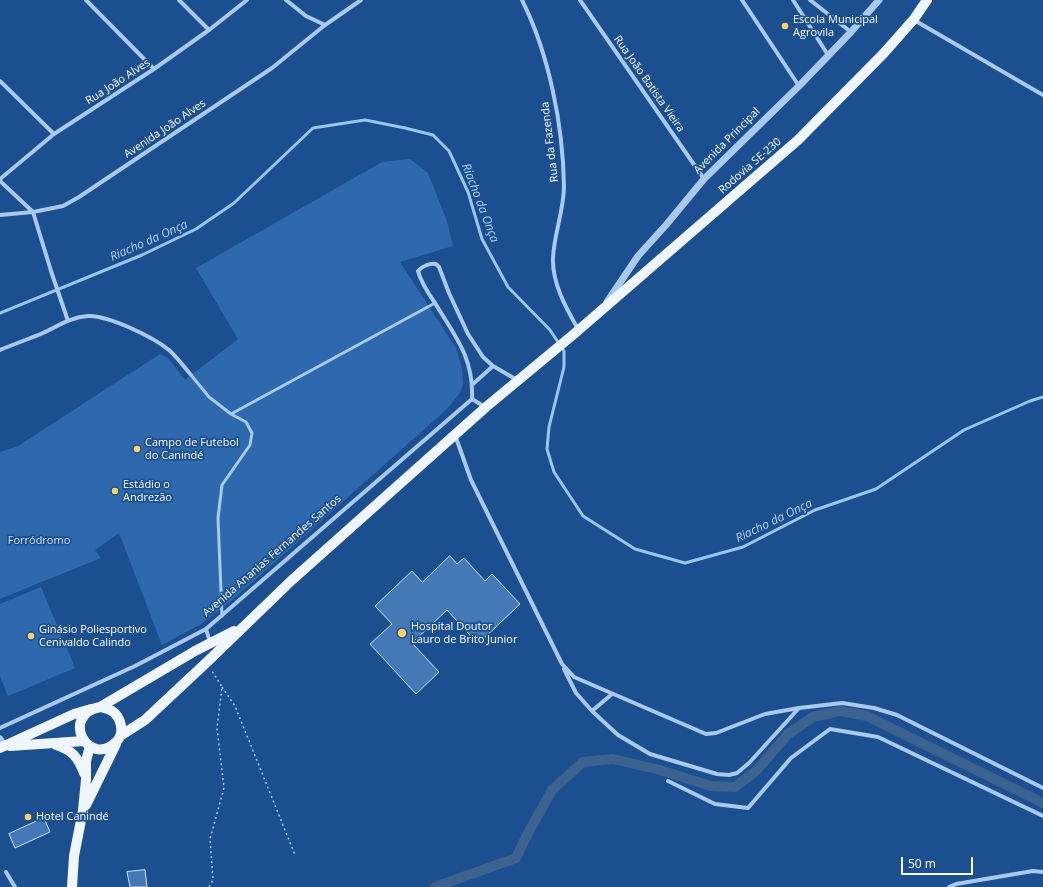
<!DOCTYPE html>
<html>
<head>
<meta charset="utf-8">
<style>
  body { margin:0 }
  #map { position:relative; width:1043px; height:887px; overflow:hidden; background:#1b4f8f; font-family:"Open Sans",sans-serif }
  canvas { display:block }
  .scale { position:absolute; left:901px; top:857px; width:72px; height:18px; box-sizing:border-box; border:2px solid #fff; border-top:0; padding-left:5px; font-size:12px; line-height:14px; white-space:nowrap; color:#fff; -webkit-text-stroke:3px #1b4f8f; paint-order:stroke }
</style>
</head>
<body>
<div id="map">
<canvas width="1043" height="887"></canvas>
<div class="scale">50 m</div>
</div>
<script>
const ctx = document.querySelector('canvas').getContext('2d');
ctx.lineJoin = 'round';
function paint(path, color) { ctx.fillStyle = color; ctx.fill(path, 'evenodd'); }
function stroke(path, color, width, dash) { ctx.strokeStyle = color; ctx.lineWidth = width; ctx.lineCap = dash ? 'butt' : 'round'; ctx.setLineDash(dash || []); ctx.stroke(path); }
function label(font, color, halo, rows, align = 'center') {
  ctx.font = font + ' "Open Sans",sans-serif'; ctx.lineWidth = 3.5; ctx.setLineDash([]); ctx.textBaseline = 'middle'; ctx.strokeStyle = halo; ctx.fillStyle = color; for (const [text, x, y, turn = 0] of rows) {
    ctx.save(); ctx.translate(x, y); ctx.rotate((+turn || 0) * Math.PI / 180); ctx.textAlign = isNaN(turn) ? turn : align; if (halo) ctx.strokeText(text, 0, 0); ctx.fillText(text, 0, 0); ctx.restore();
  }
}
paint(new Path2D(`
  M 410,159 L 428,173 L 447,221 L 453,246 L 400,262 L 456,348 L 462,368 L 463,384 L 460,393 L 447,409 L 229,603 L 201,624 L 162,645 L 119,533 L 95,550 L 101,558 L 0,599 L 0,452 L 18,446 L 160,354 L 168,358 L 185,380 L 238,339 L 196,268 L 382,162 Z
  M 41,587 L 75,668 L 8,696 L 0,676 L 0,604 Z`), '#2e69ad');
stroke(new Path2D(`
  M 0,313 L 142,255 L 196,229 L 234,203 L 313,128 L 365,120 L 405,128 L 433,135 L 449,151 L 468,192 L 482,239 L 508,287 L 550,330 L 564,351 L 564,367 L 549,427 L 547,449 L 554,472 L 583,516 L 635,549 L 685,563 L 743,547 L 815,510 L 876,489 L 964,430 L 1030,401 L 1043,397`), '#9cc4f0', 3);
stroke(new Path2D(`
  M 435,887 L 516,858 L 528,833 L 552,790 L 583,762 L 613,759 L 660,770 L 711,786 L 735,787 L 756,771 L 788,734 L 813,717 L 840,711 L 867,716 L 1043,803`), '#3c6290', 10);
const building = new Path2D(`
  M 450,556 L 457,564 L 464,558 L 485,581 L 492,574 L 520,604 L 478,644 L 447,610 L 412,643 L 439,672 L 416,694 L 370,644 L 392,624 L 375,606 L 412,571 L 422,582 Z
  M 44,818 L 50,832 L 15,848 L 9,834 Z
  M 145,870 L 147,887 L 130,887 L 127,872 Z`);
paint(building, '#4478b7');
stroke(building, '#cfe3fa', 1);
stroke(new Path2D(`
  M 222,687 L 235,706 L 295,855
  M 209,887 L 213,880 L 210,839 L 224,788 L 217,728 L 222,687 L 212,671`), '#a9c9ee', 1.5, [2, 3]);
stroke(new Path2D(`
  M 191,375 L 209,397 L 231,414 L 246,422 L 252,433 L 250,445 L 222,485 L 218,518 L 222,616
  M 231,414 L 435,303`), '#a9c9ee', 3);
stroke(new Path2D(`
  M 86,0 L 154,69
  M 179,0 L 209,30
  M 286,0 L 306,16 L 325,25 L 361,0
  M 522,0 C 549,54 563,125 564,186 C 564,210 554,234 553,258 C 552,283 566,308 578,329
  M 580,0 L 704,179
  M 742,0 L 799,86
  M 793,0 L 828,55
  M 810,0 L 851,32
  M 914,20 L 1043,95
  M 0,81 L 54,134
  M 0,179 L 54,134 L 154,69 L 209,30 L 247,0
  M 0,181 L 33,212 L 51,271 L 68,321
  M 0,215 L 33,212 L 63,206 L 79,197 L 272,68 L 325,25
  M 0,350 C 14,344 29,339 43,333 C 58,326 71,317 88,316 C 108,315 153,337 169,350 C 177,357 184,367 191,375
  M 473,384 L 493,366
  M 485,407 L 472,399 C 474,358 455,336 435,303 C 428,293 421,282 418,271 C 422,266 430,263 436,264 L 439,267 L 449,293 L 468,334 L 483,357 L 493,366 L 517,380
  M 455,435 L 471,480 L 562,664 L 574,677 L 706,734 L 716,733 L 765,714 L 799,708 L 842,703 L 874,708 L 897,715 L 1043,788
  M 206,629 L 210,642
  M 564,669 L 576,693 L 592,711 L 618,735 L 650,754 L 717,774 L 729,775 L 737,773 L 749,763 L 799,708
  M 592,711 L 612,694
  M 0,728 L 135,666 L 206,629 L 472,399
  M 668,781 L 715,804 L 748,808 L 791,758 L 830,729 L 878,737 L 1043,816
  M 6,872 L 15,887
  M 949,887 L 956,884 L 1033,871 L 1043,872`), '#a9c9ee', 4);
stroke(new Path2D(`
  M 607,302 L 638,256 L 666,225 L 704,179 L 799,86 L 851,32 L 879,0
  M 0,739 L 4,746`), '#a9c9ee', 7);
stroke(new Path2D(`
  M 100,707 C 104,708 109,709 112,711 C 121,717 125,733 117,741 C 89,770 59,715 100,707 L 195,651 L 234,631
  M 120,736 L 145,720 L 207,662 L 292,580 L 486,407 L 574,334 L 798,140 L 884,53 L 914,19 L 927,0
  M 56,745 C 72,750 78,757 84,773
  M 10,746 L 84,741
  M 0,748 L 74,714 L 91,709
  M 86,805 L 116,744
  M 72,887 L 74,856 L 83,810 L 86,780 L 86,761 L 90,746`), '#f0f6ff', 10);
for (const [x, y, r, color] of [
  [785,26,4,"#ffd166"],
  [137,449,4,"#ffd166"],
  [115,491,4,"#ffd166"],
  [402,633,5,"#ffd166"],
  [31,636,4,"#ffd166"],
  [28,817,4,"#ffd166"]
]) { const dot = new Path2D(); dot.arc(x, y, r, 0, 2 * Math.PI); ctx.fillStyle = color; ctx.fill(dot); stroke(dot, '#1b4f8f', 1.5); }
label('11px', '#fff', '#1b4f8f', [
  ["Escola Municipal",793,20],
  ["Agrovila",793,33],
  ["Campo de Futebol",145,443],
  ["do Canindé",145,456],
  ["Estádio o",123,485],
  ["Andrezão",123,498],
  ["Hospital Doutor",411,627],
  ["Lauro de Brito Junior",411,640],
  ["Ginásio Poliesportivo",39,630],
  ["Cenivaldo Calindo",39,643],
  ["Hotel Canindé",36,817]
], 'left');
label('11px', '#fff', '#1b4f8f', [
  ["Rua João Alves",118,82,-33],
  ["Rua João Batista Vieira",649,84,55],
  ["Avenida João Alves",165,129,-34],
  ["Avenida Principal",727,141,-45],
  ["Rua da Fazenda",550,142,-97],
  ["Rodovia SE-230",750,166,-41],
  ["Avenida Ananias Fernandes Santos",272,556,-41]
]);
label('11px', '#cfe3fa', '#1b4f8f', [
  ["Forródromo",39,541]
]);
label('italic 12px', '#b5d3f5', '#1b4f8f', [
  ["Riacho da Onça",480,203,69],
  ["Riacho da Onça",149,241,-24],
  ["Riacho da Onça",774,521,-26]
]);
</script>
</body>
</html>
